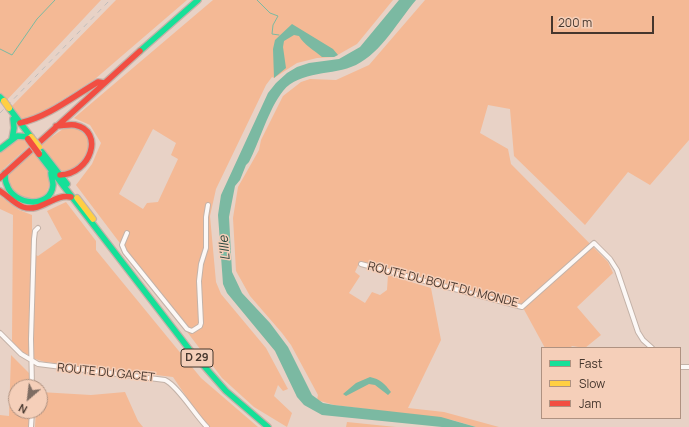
<!DOCTYPE html>
<html>
<head>
<meta charset="utf-8">
<style>
  body { margin:0 }
  #map { position:relative; width:689px; height:427px; overflow:hidden; background:#e8d2c6; font-family:Manrope,sans-serif }
  canvas { display:block }
  .legend { position:absolute; left:541px; top:347px; width:140px; height:72px; box-sizing:border-box; background:#f5cfb9; border:1px solid #af9281; margin:0; padding:5px 7px; list-style:none; font-size:12px; color:#45362d }
  .legend li { display:flex; align-items:center; gap:8px; height:20px }
  .legend b { width:20px; border:1px solid #af9281 }
  .north { position:absolute; left:8px; top:379px; width:40px; height:40px; box-sizing:border-box; background:#f5cfb9; border:1px solid #af9281; border-radius:50%; rotate:208deg; font-size:11px; font-weight:700; line-height:16px; text-align:center; color:#45362d }
  .north::after { content:''; display:block; margin:auto; width:14px; height:18px; background:#7e6d63; clip-path:polygon(50% 0,100% 100%,50% 72%,0 100%) }
  .scale { position:absolute; left:551px; top:16px; width:103px; height:18px; box-sizing:border-box; border:2px solid #45362d; border-top:0; padding-left:5px; font-size:12px; line-height:14px; white-space:nowrap; color:#45362d; -webkit-text-stroke:3px #f5cfb9; paint-order:stroke }
</style>
</head>
<body>
<div id="map">
<canvas width="689" height="427"></canvas>
<ul class="legend">
<li><b style="height:5px;background:#16e098"></b>Fast</li>
<li><b style="height:5px;background:#ffcf43"></b>Slow</li>
<li><b style="height:5px;background:#f24e42"></b>Jam</li>
</ul>
<div class="north">N</div>
<div class="scale">200 m</div>
</div>
<script>
const ctx = document.querySelector('canvas').getContext('2d');
ctx.lineJoin = 'round';
function paint(path, color) { ctx.fillStyle = color; ctx.fill(path, 'evenodd'); }
function stroke(path, color, width, dash) { ctx.strokeStyle = color; ctx.lineWidth = width; ctx.lineCap = dash ? 'butt' : 'round'; ctx.setLineDash(dash || []); ctx.stroke(path); }
function label(font, color, halo, rows, align = 'center') {
  ctx.font = font + ' Manrope,sans-serif'; ctx.lineWidth = 3; ctx.setLineDash([]); ctx.textBaseline = 'middle'; ctx.strokeStyle = halo; ctx.fillStyle = color; for (const [text, x, y, turn = 0] of rows) {
    ctx.save(); ctx.translate(x, y); ctx.rotate((+turn || 0) * Math.PI / 180); ctx.textAlign = isNaN(turn) ? turn : align; if (halo) ctx.strokeText(text, 0, 0); ctx.fillText(text, 0, 0); ctx.restore();
  }
}
paint(new Path2D(`
  M 0,0 L 101,0 L 6,101 L 0,93 Z
  M 116,0 L 187,0 L 95,79 L 33,118 L 22,120 L 11,107 Z
  M 213,0 L 393,0 L 357,44 L 334,57 L 317,58 L 297,63 L 274,78 L 272,77 L 266,85 L 216,189 L 210,216 L 216,282 L 221,294 L 266,348 L 288,389 L 283,391 L 278,385 L 274,396 L 292,413 L 287,427 L 254,407 L 222,378 L 76,185 L 92,164 L 101,143 L 90,125 L 74,118 ZM 153,129 L 176,143 L 171,155 L 178,159 L 158,202 L 147,203 L 143,209 L 119,194 Z
  M 425,0 L 689,0 L 689,140 L 650,185 L 628,172 L 585,225 L 514,156 L 510,109 L 488,105 L 480,133 L 508,149 L 511,164 L 608,262 L 613,273 L 577,307 L 601,335 L 585,348 L 572,346 L 570,348 L 545,348 L 521,304 L 360,261 L 355,272 L 360,276 L 349,293 L 365,303 L 372,292 L 380,295 L 387,290 L 388,275 L 431,288 L 441,340 L 408,408 L 444,412 L 499,427 L 476,427 L 452,420 L 334,405 L 317,400 L 318,395 L 291,345 L 282,333 L 250,296 L 236,271 L 233,218 L 238,187 L 259,150 L 261,140 L 283,96 L 301,82 L 310,79 L 336,80 L 369,65 Z
  M 70,127 L 78,128 L 89,139 C 89,156 83,165 67,174 L 61,172 L 40,145 L 63,129 Z
  M 18,137 L 25,138 L 30,145 L 0,172 L 0,151 Z
  M 34,151 L 45,165 L 51,179 C 46,197 45,198 28,201 C 15,193 9,192 7,176 Z
  M 0,196 L 19,210 L 32,215 L 32,253 L 38,256 L 62,239 L 47,211 L 66,202 L 96,241 L 96,250 L 201,378 L 258,427 L 210,427 L 198,414 L 173,377 L 45,362 L 32,358 L 27,354 L 23,354 L 12,341 L 13,215 L 0,209 Z
  M 11,355 L 30,374 L 30,387 L 16,387 L 16,411 L 29,411 L 29,427 L 0,427 L 0,415 L 9,416 Z
  M 40,392 L 91,395 L 125,392 L 138,421 L 143,427 L 35,427 L 36,411 L 40,411 Z
  M 347,422 L 396,427 L 346,427 Z`), '#f4b995');
paint(new Path2D(`
  M 399,0 L 416,0 C 398,21 382,52 356,65 C 333,76 300,70 283,91 C 269,108 259,143 249,162 L 246,165 L 240,180 L 235,186 L 229,217 L 232,272 L 242,293 L 270,323 L 288,347 L 312,395 L 323,403 L 334,405 L 441,417 L 476,427 L 442,427 L 322,415 L 304,405 L 297,397 L 275,351 L 227,293 L 223,284 L 218,215 L 221,195 L 268,93 L 276,83 L 287,73 L 297,67 L 309,63 L 339,59 L 360,47 Z
  M 292,24 L 333,49 L 338,55 L 334,57 L 322,57 C 314,50 304,45 299,36 L 294,35 L 284,41 L 283,47 L 286,68 L 274,78 L 273,49 L 275,40 Z
  M 370,377 C 380,379 385,384 391,392 L 388,395 L 375,385 L 369,384 L 346,396 L 343,394 L 356,383 Z`), '#7bb9a2');
stroke(new Path2D(`
  M 257,0 L 270,13 L 278,16 L 273,25 L 272,34 L 279,35
  M 0,49 L 12,55 L 37,19 L 55,0`), '#7bb9a2', 1);
const street = new Path2D(`
  M 127,233 L 122,245 L 125,252 L 187,329 L 192,331 L 200,326 L 201,323 L 199,281 L 201,264 L 206,248 L 206,217 L 208,205
  M 361,264 L 522,307 L 594,243 L 610,259 L 617,270 L 638,332 L 643,340 L 652,348
  M 0,333 L 21,354 L 38,364 L 165,380 C 178,386 195,415 207,427
  M 680,367 L 689,367
  M 32,387 L 31,339 L 34,239 L 35,231 L 38,228
  M 31,427 L 32,411`);
const fast = new Path2D(`
  M 140,51 L 198,0
  M 0,97 L 4,101
  M 9,108 L 31,137
  M 12,139 L 14,128 L 13,119
  M 0,149 L 17,136 L 31,137
  M 42,152 L 67,184
  M 39,154 L 189,349 L 226,391 L 268,427
  M 5,173 C 5,177 5,182 7,185 C 13,205 51,210 53,185 C 53,181 51,177 51,173`);
const slow = new Path2D(`
  M 77,198 L 93,219`);
const jam = new Path2D(`
  M 20,123 C 48,117 74,96 98,82 L 104,83
  M 56,126 C 62,126 69,124 75,125 C 105,131 91,174 60,175
  M 0,178 L 140,51
  M 0,191 C 8,196 15,204 23,207 C 41,213 54,193 71,197`);
stroke(street, '#c3b2a8', 6);
stroke(fast, '#c3b2a8', 8);
stroke(slow, '#c3b2a8', 8);
stroke(jam, '#c3b2a8', 8);
stroke(street, '#fcf8f6', 4);
stroke(fast, '#16e098', 5.5);
stroke(slow, '#ffcf43', 5.5);
stroke(jam, '#f24e42', 5.5);
stroke(new Path2D(`
  M 0,113 L 110,0`), '#c1bcb9', 1, [5, 5]);
const slowBridge = new Path2D(`
  M 4,101 L 9,108
  M 31,137 L 39,147`);
const jamBridge = new Path2D(`
  M 28,139 L 39,154`);
stroke(slowBridge, '#c3b2a8', 8, []);
stroke(jamBridge, '#c3b2a8', 8, []);
stroke(slowBridge, '#ffcf43', 6);
stroke(jamBridge, '#f24e42', 6);
for (const [x, y, w] of [
  [197,358,32]
]) { const box = new Path2D(); box.roundRect(x - w / 2, y - 9, w, 18, 3); ctx.fillStyle = '#f5cfb9'; ctx.fill(box); stroke(box, '#45362d', 1); }
label('bold 11px', '#45362d', null, [
  ["D 29",197,358]
]);
label('12px', '#45362d', '#f5cfb9', [
  ["ROUTE DU BOUT DU MONDE",443,285,14],
  ["ROUTE DU GACET",106,373,6]
]);
label('italic 13px', '#28463d', '#f5cfb9', [
  ["L'Ille",225,248,-95]
]);
</script>
</body>
</html>
